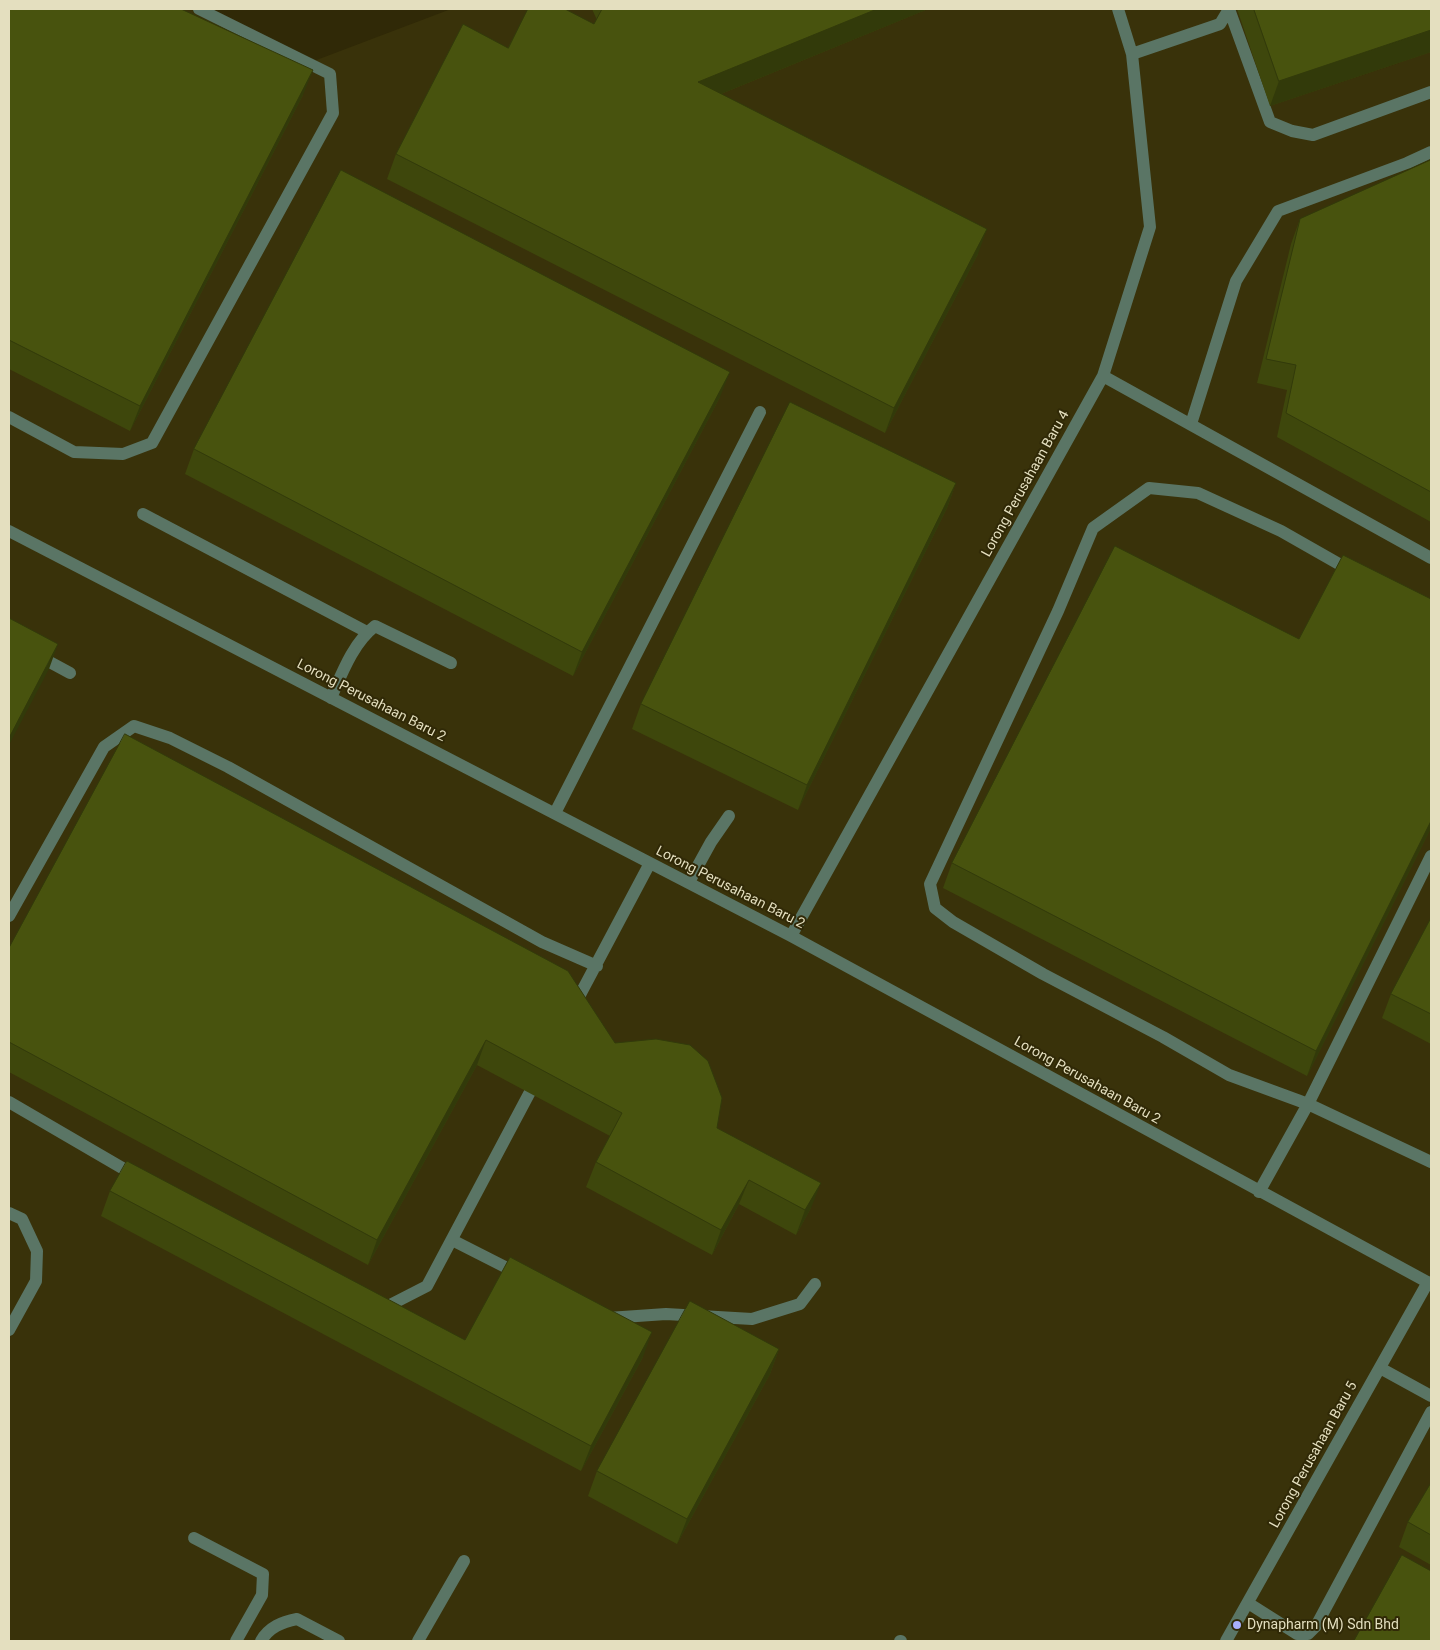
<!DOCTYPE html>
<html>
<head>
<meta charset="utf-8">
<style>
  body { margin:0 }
  #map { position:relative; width:1440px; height:1650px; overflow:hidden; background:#302907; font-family:Roboto,sans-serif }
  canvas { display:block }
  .frame { position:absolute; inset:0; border:10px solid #e4dfbf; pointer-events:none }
</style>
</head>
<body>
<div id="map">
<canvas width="1440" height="1650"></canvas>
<div class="frame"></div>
</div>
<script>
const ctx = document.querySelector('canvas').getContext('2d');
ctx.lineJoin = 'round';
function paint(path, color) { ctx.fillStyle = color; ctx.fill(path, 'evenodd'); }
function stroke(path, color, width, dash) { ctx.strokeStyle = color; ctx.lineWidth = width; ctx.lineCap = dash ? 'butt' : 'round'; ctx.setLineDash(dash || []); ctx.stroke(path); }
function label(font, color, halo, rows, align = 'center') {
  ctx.font = font + ' Roboto,sans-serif'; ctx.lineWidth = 4; ctx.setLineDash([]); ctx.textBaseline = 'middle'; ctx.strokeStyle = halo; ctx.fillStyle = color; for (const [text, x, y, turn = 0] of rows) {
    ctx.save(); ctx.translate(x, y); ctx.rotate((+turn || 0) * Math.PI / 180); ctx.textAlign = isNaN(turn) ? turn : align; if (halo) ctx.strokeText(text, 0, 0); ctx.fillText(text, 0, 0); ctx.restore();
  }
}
paint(new Path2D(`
  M 9,9 L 202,9 L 306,64 L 451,9 L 1431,9 L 1431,1641 L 9,1641 Z`), '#39320a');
stroke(new Path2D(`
  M 1229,9 L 1270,122 L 1292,131 L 1313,135 L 1431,92
  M 1132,54 L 1220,24 L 1229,9
  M 1103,376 L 1431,558
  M 9,417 L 74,452 L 123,454 L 152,443 L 333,113 L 330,74 L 199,9
  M 1191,424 L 1236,281 L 1278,211 L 1407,163 L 1431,152
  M 143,514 L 367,632
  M 9,531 L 791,936 L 1431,1284
  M 1353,572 L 1281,531 L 1198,493 L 1149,488 L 1093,528 L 1058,611 L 930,884 L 935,908 L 953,922 L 1043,974 L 1163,1037 L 1229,1075 L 1308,1104 L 1431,1162
  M 9,640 L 70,673
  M 331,698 C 342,673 353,643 375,626 L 451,663
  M 555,813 L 760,412
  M 689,882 L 711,842 L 729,816
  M 9,916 L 104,747 L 134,726 L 170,738 L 228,767 L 542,942 L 597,966
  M 791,936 L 1103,376 L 1150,227 L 1132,54 L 1118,9
  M 573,1008 L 650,863
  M 9,1102 L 136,1176
  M 1259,1192 L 1308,1104 L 1431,856
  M 9,1213 L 22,1219 L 37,1251 L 36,1281 L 9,1330
  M 452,1240 L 519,1274
  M 380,1307 L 386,1307 L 427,1286 L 530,1092
  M 608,1318 L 666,1314 L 752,1319 L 800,1304 L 815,1284
  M 1380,1368 L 1431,1396
  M 194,1538 L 263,1574 L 262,1595 L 236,1641
  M 1248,1603 L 1297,1634 L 1308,1634 L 1316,1626 L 1431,1412
  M 261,1641 C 269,1627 282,1622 297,1619 L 339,1641
  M 418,1641 L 464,1561
  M 900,1641 L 901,1641
  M 1226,1641 L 1428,1282`), '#5a7565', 12);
paint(new Path2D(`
  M 9,9 L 303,95 L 130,431 L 9,369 Z
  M 592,9 L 928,9 L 721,94 L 978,254 L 885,433 L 387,179 L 396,154 L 508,48 L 594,24 L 597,20 Z
  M 1237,9 L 1431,9 L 1431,52 L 1270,106 Z
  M 1431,160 L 1431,522 L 1277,437 L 1287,390 L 1257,383 L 1291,244 L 1300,219 Z
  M 720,397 L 573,676 L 185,474 L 194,449 Z
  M 956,483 L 947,508 L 798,810 L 632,729 L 641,704 Z
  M 1431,599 L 1431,828 L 1307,1076 L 943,888 L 952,863 L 1299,639 Z
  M 1431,918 L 1431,1044 L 1382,1018 L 1391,994 Z
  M 9,948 L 615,1043 L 717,1128 L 811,1208 L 796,1235 L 739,1204 L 712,1255 L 586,1187 L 596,1162 L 610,1136 L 477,1065 L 368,1265 L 9,1072 Z
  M 110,1191 L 465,1340 L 643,1357 L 581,1471 L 101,1216 Z
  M 779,1349 L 770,1374 L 677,1544 L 588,1496 L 597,1471 Z
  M 1431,1483 L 1431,1565 L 1399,1547 L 1408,1522 Z`), '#3e470c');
paint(new Path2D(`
  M 877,9 L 928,9 L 689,107 L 698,82 Z
  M 1431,30 L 1431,52 L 1270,106 L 1279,81 Z
  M 313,70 L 303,95 L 130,431 L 140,406 Z
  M 987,229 L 978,254 L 885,433 L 894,408 Z
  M 730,372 L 720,397 L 573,676 L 582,652 Z
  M 956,483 L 947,508 L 798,810 L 807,785 Z
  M 58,644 L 49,669 L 9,745 L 9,738 Z
  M 1431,821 L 1431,828 L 1307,1076 L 1316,1051 Z
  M 486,1040 L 477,1065 L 368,1265 L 377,1240 Z
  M 749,1180 L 739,1204 L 712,1255 L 721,1230 Z
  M 821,1183 L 811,1208 L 796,1235 L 805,1210 Z
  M 652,1332 L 643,1357 L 581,1471 L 591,1446 Z
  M 779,1349 L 770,1374 L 677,1544 L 687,1519 Z`), '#323a0a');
const building = new Path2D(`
  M 9,9 L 181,9 L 313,70 L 140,406 L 9,340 Z
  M 528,9 L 565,9 L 594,24 L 602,9 L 877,9 L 698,82 L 987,229 L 894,408 L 396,154 L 463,24 L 508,48 Z
  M 1254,9 L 1431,9 L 1431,30 L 1279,81 Z
  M 1431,160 L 1431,492 L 1286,413 L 1296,365 L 1266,359 L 1300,219 Z
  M 341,170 L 730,372 L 582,652 L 194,449 Z
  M 790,402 L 956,483 L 807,785 L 641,704 Z
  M 1115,546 L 1299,639 L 1343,555 L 1431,599 L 1431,821 L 1316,1051 L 952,863 Z
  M 9,618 L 58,644 L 9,738 Z
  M 125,734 L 568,971 L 615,1043 L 656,1039 L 690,1045 L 708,1061 L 722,1098 L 717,1128 L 821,1183 L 805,1210 L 749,1180 L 721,1230 L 596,1162 L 622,1113 L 486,1040 L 377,1240 L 9,1042 L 9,948 Z
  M 1431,918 L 1431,1014 L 1391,994 Z
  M 127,1161 L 465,1340 L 510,1257 L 652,1332 L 591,1446 L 110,1191 Z
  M 690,1301 L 779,1349 L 687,1519 L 597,1471 Z
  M 1431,1483 L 1431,1535 L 1408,1522 Z
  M 1402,1555 L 1431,1571 L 1431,1641 L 1354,1641 Z`);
paint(building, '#48530e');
stroke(building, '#323a0a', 1);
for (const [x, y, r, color] of [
  [1237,1625,5,"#a8b0fc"]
]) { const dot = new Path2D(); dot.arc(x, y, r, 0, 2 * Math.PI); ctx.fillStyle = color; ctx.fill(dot); stroke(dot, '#302907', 2); }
label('14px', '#e4dfbf', '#302907', [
  ["Lorong Perusahaan Baru 4",1026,484,-61],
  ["Lorong Perusahaan Baru 2",371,701,27],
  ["Lorong Perusahaan Baru 2",730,888,27],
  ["Lorong Perusahaan Baru 2",1087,1081,29],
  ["Lorong Perusahaan Baru 5",1314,1455,-61]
]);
label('14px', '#e4dfbf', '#302907', [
  ["Dynapharm (M) Sdn Bhd",1247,1625]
], 'left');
</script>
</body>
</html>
